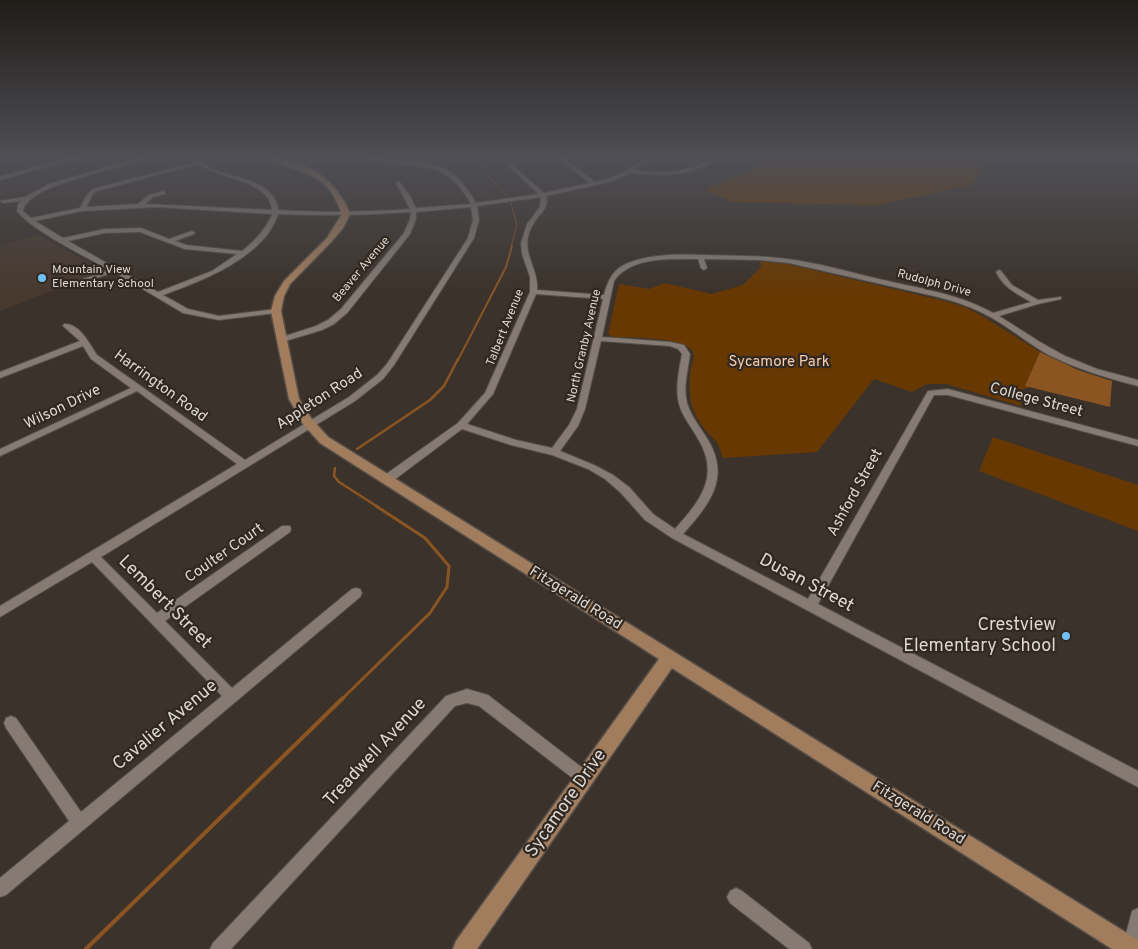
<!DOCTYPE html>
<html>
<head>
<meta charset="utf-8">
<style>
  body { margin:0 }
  canvas { display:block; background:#3b322b }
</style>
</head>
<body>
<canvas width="1138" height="949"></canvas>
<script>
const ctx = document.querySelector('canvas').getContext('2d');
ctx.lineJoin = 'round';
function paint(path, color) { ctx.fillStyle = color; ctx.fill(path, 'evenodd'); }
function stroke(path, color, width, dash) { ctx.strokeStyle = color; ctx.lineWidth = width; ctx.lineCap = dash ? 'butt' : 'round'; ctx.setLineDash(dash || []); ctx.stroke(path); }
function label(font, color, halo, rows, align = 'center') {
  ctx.font = font + ' Overpass,sans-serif'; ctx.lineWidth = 4.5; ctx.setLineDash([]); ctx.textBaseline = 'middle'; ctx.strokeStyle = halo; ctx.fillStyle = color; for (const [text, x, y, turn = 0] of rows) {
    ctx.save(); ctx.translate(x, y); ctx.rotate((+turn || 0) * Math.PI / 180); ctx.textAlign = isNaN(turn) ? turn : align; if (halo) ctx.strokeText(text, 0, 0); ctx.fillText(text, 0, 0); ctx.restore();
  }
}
paint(new Path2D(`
  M 38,235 L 102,270 L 101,272 L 0,311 L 0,246 Z`), '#47392e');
paint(new Path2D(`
  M 741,159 L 988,159 L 972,185 L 876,205 L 732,202 L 705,190 L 749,170 L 755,164 Z
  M 760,261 L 787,264 L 949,302 L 967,308 L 984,317 L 1040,352 L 1026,385 L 1032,387 L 1023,389 L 1021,406 L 946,384 L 927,384 L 912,392 L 874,379 L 817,452 L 723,458 C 721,453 719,444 715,440 C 706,432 696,419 692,406 C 689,395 689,379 691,367 C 692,364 694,360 694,356 C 694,336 628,338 613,337 L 608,334 L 619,284 L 649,289 L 665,283 L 712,294 L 743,285 L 761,267 Z
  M 993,437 L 1138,485 L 1138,531 L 979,471 Z`), '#673801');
paint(new Path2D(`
  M 1040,352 L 1078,370 L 1112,381 L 1110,407 L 1025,386 Z`), '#8b5521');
stroke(new Path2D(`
  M 467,159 L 478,164 L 508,198
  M 511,203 L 517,225 L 511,247`), '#8b5521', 1);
stroke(new Path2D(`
  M 458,360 L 506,267 L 512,246`), '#8b5521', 2);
stroke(new Path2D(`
  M 357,449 L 430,400 L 444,386 L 458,359
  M 335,468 L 334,476 L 339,482 L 378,507`), '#8b5521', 2.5);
stroke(new Path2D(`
  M 342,699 L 430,613 L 447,587 L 449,566 L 425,538 L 376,506`), '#8b5521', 3);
stroke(new Path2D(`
  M 86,949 L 343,698`), '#8b5521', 4);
const minor = new Path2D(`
  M 68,159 L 77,159 L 0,180 L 0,176 Z
  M 134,159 L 143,159 C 119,170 27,184 23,211 L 31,218 L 80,208 L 89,192 L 93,189 L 195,162 L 192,159 C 200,159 205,165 213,169 C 234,178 276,181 278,210 C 322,213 366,212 410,209 L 396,183 L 399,181 L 410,196 L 416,208 L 471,204 C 451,167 430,167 392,163 C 384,162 376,162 369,159 C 389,159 435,161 451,172 C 460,178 471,194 476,203 L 539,194 L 501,159 L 506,159 L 544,193 L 590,183 L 559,159 L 565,159 L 595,182 C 606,180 616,176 626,171 C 634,167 639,159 648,159 L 634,170 C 653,173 672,173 690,168 C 699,166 708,159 717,159 L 707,166 L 684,173 L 663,175 L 631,173 L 609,182 L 546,196 C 550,208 540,213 534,223 C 531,227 529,232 528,237 C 524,256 539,271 537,290 L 604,295 C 608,280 613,269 628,263 C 651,254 679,254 704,255 C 732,256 759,255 787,259 C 821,263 855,274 888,281 C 923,289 961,295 993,313 L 1031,302 C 1017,294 1003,287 996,272 L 999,270 L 1001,271 L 1012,285 L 1038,300 L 1061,297 L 1061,299 L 1038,304 L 999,316 L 1040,342 L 1065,356 L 1097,369 L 1138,380 L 1138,386 C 1107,378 1076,369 1047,354 C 1028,343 1011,329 992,318 C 975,308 957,302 938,297 L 789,263 L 760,260 L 704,259 L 707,268 L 704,270 L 701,268 L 698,259 C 671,259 631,256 614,281 L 602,337 L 670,342 L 684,345 L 690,354 C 688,370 683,387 687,403 C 691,417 701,428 708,440 C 731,478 709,505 683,534 L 808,599 L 928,391 L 948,389 L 1138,440 L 1138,446 L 948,395 L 934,395 L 818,604 L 1138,771 L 1138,787 L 672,538 L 645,520 L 621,493 L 605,479 L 588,469 L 552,455 L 511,445 L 462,429 L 390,483 L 382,483 L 381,480 L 382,477 L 458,423 L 485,393 L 530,292 L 530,277 L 522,254 L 521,243 L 527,224 L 540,207 L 541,197 L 477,206 L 479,220 L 474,238 L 394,365 L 383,379 L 355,401 L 101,557 L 157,613 L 282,526 L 290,526 L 291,529 L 290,532 L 165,621 L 232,688 L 352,589 L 356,588 L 360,589 L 362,593 L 360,597 L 6,895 L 0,897 L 0,878 L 69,821 L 6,728 L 4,723 L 6,718 L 11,716 L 16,718 L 81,812 L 222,696 L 92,562 L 0,617 L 0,606 L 237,464 L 137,391 L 0,456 L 0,449 L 131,388 L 91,359 L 83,346 L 0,378 L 0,372 L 80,341 L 63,326 L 64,324 C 80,323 90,345 97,355 L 245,460 L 349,397 L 377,375 L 387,364 L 468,238 L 473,220 L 471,207 L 416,212 L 416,219 L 410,234 L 347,313 L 334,324 L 322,330 L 282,342 L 279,342 L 279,338 L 316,326 L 328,320 L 341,309 L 404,233 L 410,219 L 411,212 C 366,215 322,216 278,214 C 265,257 202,281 163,295 L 188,309 L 219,316 L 276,309 L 280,311 L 276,313 L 219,320 L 183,313 L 114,272 L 76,285 L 72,285 L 72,283 L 109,270 C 87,257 31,230 17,211 L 18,205 L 21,201 L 3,203 L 0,201 L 25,197 L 49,184 ZM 198,164 C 218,178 271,181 272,210 L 145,204 L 153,197 L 165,194 L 165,192 L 163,191 L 149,195 L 138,204 L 86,207 L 93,194 L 97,191 ZM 156,207 L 272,214 L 272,215 C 265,230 255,241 242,251 L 186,245 L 175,241 L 194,234 L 195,233 L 192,231 L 169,239 L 141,228 L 105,229 L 63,238 L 35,221 L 82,211 ZM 140,232 L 185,249 L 237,254 L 212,271 L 158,292 L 68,241 L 105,233 ZM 536,294 L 603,299 L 577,409 L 569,425 L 552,448 L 516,440 L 467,424 L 493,394 ZM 601,341 L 670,346 L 678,349 L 682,354 C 679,370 675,388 679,404 C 682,416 691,426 697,437 C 721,475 701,500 675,529 L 653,514 L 629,487 L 613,475 L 594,465 L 560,451 L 578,426 L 585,409 Z
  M 467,689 L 488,695 L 589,773 L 592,778 L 589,783 L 584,786 L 579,783 L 479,706 L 467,703 L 455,706 L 231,949 L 210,949 L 213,943 L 446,696 Z
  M 736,888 L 742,891 L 809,943 L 812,949 L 789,949 L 730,903 L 727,897 L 730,891 Z
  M 1138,908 L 1138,949 L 1122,949 L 1132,911 Z`);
const major = new Path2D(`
  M 269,159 C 307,159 336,179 350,214 L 343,228 L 332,241 L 290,284 L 284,296 L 281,311 L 299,399 L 311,418 L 328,437 L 1138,940 L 1138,949 L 1112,949 L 672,668 L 477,949 L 453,949 L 456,941 L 659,659 L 320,443 L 303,424 L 289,399 L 271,311 L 275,296 L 284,281 L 327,238 L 342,214 C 326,169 305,177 269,159 Z`);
stroke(minor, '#564f49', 2);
stroke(major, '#564f49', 3);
paint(minor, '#857b73');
paint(major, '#a27d5d');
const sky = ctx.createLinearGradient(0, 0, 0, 292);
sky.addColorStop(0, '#201c18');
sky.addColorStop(0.54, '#4f4f55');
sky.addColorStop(1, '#4f4f5500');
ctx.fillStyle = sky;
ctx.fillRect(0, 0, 1138, 292);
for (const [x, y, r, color] of [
  [42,278,5,"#72c1f5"],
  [1066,636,5,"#72c1f5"]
]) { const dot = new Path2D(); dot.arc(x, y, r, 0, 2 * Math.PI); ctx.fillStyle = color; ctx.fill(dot); stroke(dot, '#312821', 2); }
label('12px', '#ddd8d3', '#312821', [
  ["Beaver Avenue",362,270,-50],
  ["Rudolph Drive",934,284,15],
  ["Talbert Avenue",506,328,-68],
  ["North Granby Avenue",585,346,-77]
]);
label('12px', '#ddd8d3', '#312821', [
  ["Mountain View",52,271],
  ["Elementary School",52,285]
], 'left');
label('15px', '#f4cdad', '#312821', [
  ["Sycamore Park",779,363]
]);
label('15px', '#ddd8d3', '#312821', [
  ["Harrington Road",160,387,36],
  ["Appleton Road",320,400,-33],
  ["College Street",1036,401,15],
  ["Wilson Drive",63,408,-26],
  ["Ashford Street",856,493,-61],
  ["Coulter Court",225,554,-35],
  ["Fitzgerald Road",575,599,32],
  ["Fitzgerald Road",918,814,32]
]);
label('18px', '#ddd8d3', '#312821', [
  ["Dusan Street",806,584,28],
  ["Lembert Street",164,603,45],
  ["Cavalier Avenue",166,726,-40],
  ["Treadwell Avenue",376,753,-47],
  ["Sycamore Drive",567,804,-55]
]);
label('18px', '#ddd8d3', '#312821', [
  ["Crestview",1056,626],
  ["Elementary School",1056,647]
], 'right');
</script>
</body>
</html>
